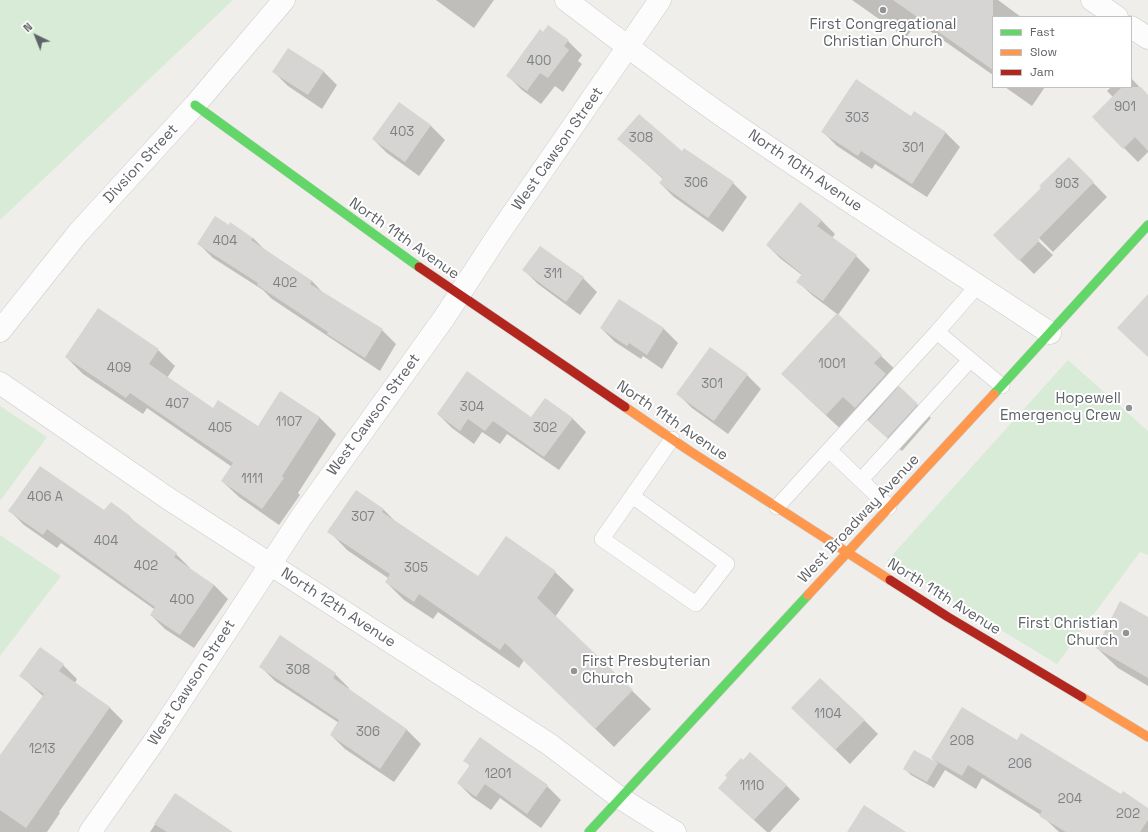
<!DOCTYPE html>
<html>
<head>
<meta charset="utf-8">
<style>
  body { margin:0 }
  #map { position:relative; width:1148px; height:832px; overflow:hidden; background:#efeeea; font-family:"Space Grotesk",sans-serif }
  canvas { display:block }
  .legend { position:absolute; left:992px; top:16px; width:140px; height:72px; box-sizing:border-box; background:#fff; border:1px solid #bfc1c3; margin:0; padding:5px 7px; list-style:none; font-size:12px; color:#5f6368 }
  .legend li { display:flex; align-items:center; gap:8px; height:20px }
  .legend b { width:20px; border:1px solid #bfc1c3 }
  .north { position:absolute; left:16px; top:16px; width:40px; height:40px; -webkit-text-stroke:3px #fff; paint-order:stroke; rotate:317deg; font-size:11px; font-weight:700; line-height:16px; text-align:center; color:#5f6368 }
  .north::after { content:''; display:block; margin:auto; width:14px; height:18px; background:#5f6368; clip-path:polygon(50% 0,100% 100%,50% 72%,0 100%) }
</style>
</head>
<body>
<div id="map">
<canvas width="1148" height="832"></canvas>
<ul class="legend">
<li><b style="height:5px;background:#63d668"></b>Fast</li>
<li><b style="height:5px;background:#ff974d"></b>Slow</li>
<li><b style="height:5px;background:#b3261e"></b>Jam</li>
</ul>
<div class="north">N</div>
</div>
<script>
const ctx = document.querySelector('canvas').getContext('2d');
ctx.lineJoin = 'round';
function paint(path, color) { ctx.fillStyle = color; ctx.fill(path, 'evenodd'); }
function stroke(path, color, width, dash) { ctx.strokeStyle = color; ctx.lineWidth = width; ctx.lineCap = dash ? 'butt' : 'round'; ctx.setLineDash(dash || []); ctx.stroke(path); }
function label(font, color, halo, rows, align = 'center') {
  ctx.font = font + ' "Space Grotesk",sans-serif'; ctx.lineWidth = 4; ctx.setLineDash([]); ctx.textBaseline = 'middle'; ctx.strokeStyle = halo; ctx.fillStyle = color; for (const [text, x, y, turn = 0] of rows) {
    ctx.save(); ctx.translate(x, y); ctx.rotate((+turn || 0) * Math.PI / 180); ctx.textAlign = isNaN(turn) ? turn : align; if (halo) ctx.strokeText(text, 0, 0); ctx.fillText(text, 0, 0); ctx.restore();
  }
}
paint(new Path2D(`
  M 0,0 L 233,0 L 0,220 Z
  M 1068,360 L 1148,431 L 1148,555 L 1140,552 L 1057,664 L 887,561 Z
  M 0,406 L 47,437 L 0,501 Z
  M 0,535 L 61,576 L 0,656 Z`), '#d8ebd6');
paint(new Path2D(`
  M 436,0 L 494,0 L 474,28 Z
  M 852,0 L 998,0 L 1021,17 L 993,17 L 993,75 L 917,22 L 906,38 Z
  M 544,33 L 568,41 L 582,55 L 578,61 L 582,64 L 563,92 L 555,86 L 541,104 L 522,90 L 508,76 Z
  M 323,71 L 337,85 L 322,109 L 288,86 L 274,72 Z
  M 1131,78 L 1148,96 L 1148,152 L 1138,162 L 1093,117 L 1113,97 L 1107,91 L 1111,87 L 1131,87 Z
  M 1005,87 L 1045,87 L 1032,106 Z
  M 399,103 L 431,126 L 445,140 L 419,176 L 387,153 L 373,139 Z
  M 914,113 L 946,133 L 960,147 L 927,197 L 875,164 L 872,169 L 837,146 L 823,132 L 911,117 Z
  M 619,139 L 682,152 L 733,183 L 747,197 L 723,232 L 674,197 L 660,183 L 663,179 Z
  M 1069,158 L 1107,197 L 1053,252 L 1037,236 L 1035,238 L 1053,255 L 1034,274 L 994,235 L 1043,188 Z
  M 821,220 L 835,234 L 832,238 L 856,256 L 870,270 L 838,315 L 902,376 L 895,384 L 931,418 L 902,451 L 864,417 L 847,435 L 803,394 L 837,314 L 812,295 L 798,282 L 802,275 L 781,259 L 767,245 Z
  M 253,238 L 265,250 L 312,281 L 325,295 L 382,330 L 396,344 L 380,371 L 272,299 L 263,290 L 213,258 L 199,244 Z
  M 524,270 L 583,278 L 597,292 L 580,315 L 538,284 Z
  M 619,300 L 664,329 L 678,343 L 662,369 L 643,356 L 641,359 L 615,342 L 601,328 Z
  M 158,350 L 175,366 L 167,378 L 213,409 L 258,428 L 281,392 L 320,418 L 336,434 L 298,493 L 300,495 L 279,525 L 239,497 L 222,481 L 232,467 L 147,408 L 143,414 L 83,374 L 66,357 Z
  M 747,375 L 761,389 L 728,434 L 692,408 L 678,394 Z
  M 438,414 L 532,419 L 572,418 L 586,432 L 559,470 L 507,434 L 500,444 L 482,432 L 474,444 L 452,428 Z
  M 383,509 L 396,522 L 478,578 L 507,538 L 555,572 L 574,590 L 555,617 L 651,709 L 614,747 L 524,660 L 519,668 L 438,612 L 433,619 L 404,600 L 386,582 L 388,578 L 347,550 L 329,531 Z
  M 10,511 L 104,511 L 129,516 L 140,527 L 176,554 L 190,568 L 189,569 L 214,585 L 228,599 L 194,648 L 165,629 L 151,615 L 154,609 L 61,543 L 57,548 L 24,525 Z
  M 1148,618 L 1148,686 L 1118,668 L 1097,648 Z
  M 281,637 L 335,674 L 349,688 L 348,690 L 407,730 L 421,744 L 394,782 L 345,749 L 331,735 L 339,723 L 275,681 L 261,667 Z
  M 63,665 L 77,679 L 75,683 L 109,707 L 123,721 L 59,812 L 60,813 L 47,832 L 0,832 L 0,757 L 44,697 L 21,676 Z
  M 864,720 L 878,734 L 850,764 L 807,722 Z
  M 1017,741 L 1148,810 L 1148,832 L 1059,832 L 1041,815 L 982,778 L 976,789 L 945,770 L 934,788 L 911,775 L 904,768 L 914,751 L 938,764 L 932,758 Z
  M 465,761 L 547,786 L 561,800 L 541,828 L 500,798 L 491,810 L 472,797 L 458,783 L 470,766 Z
  M 786,785 L 800,799 L 770,832 L 767,832 L 734,802 Z
  M 175,795 L 231,832 L 150,832 Z`), '#0003');
paint(new Path2D(`
  M 893,0 L 993,0 L 993,70 Z
  M 548,25 L 569,40 L 564,46 L 569,50 L 548,78 L 540,73 L 527,91 L 506,76 L 540,29 L 543,32 Z
  M 288,48 L 324,71 L 308,95 L 272,72 Z
  M 856,79 L 911,116 L 914,111 L 946,132 L 912,184 L 861,151 L 858,156 L 821,132 Z
  M 1122,87 L 1141,87 L 1148,95 L 1148,151 L 1135,137 L 1123,149 L 1092,117 Z
  M 399,102 L 431,125 L 405,162 L 372,139 Z
  M 639,114 L 682,151 L 684,148 L 734,182 L 708,218 L 659,183 L 663,178 L 617,139 Z
  M 1069,157 L 1094,182 L 1038,239 L 1040,240 L 1019,261 L 993,235 L 1041,188 L 1039,186 Z
  M 800,202 L 822,220 L 817,226 L 857,255 L 823,301 L 796,282 L 802,274 L 766,245 Z
  M 215,216 L 229,225 L 230,222 L 253,238 L 251,240 L 312,281 L 310,284 L 383,329 L 365,358 L 327,334 L 328,332 L 257,285 L 258,283 L 197,244 Z
  M 540,246 L 584,277 L 566,302 L 522,270 Z
  M 1148,294 L 1148,357 L 1117,328 Z
  M 619,299 L 664,328 L 647,355 L 629,343 L 627,346 L 600,328 Z
  M 98,308 L 159,349 L 149,364 L 213,408 L 218,400 L 258,426 L 280,391 L 320,417 L 282,476 L 284,478 L 262,509 L 221,481 L 233,463 L 130,393 L 126,398 L 65,357 Z
  M 837,313 L 882,355 L 874,363 L 886,374 L 855,408 L 843,397 L 826,415 L 781,374 Z
  M 710,347 L 748,374 L 714,421 L 676,394 Z
  M 467,371 L 531,417 L 545,398 L 573,418 L 544,457 L 493,421 L 485,431 L 468,419 L 460,431 L 437,414 Z
  M 899,386 L 918,404 L 887,438 L 868,421 Z
  M 40,466 L 104,510 L 111,502 L 130,516 L 129,517 L 177,553 L 174,557 L 214,585 L 180,635 L 150,615 L 155,607 L 47,529 L 43,535 L 8,511 Z
  M 356,490 L 384,509 L 382,512 L 478,576 L 506,536 L 556,571 L 537,598 L 633,690 L 595,729 L 505,643 L 500,650 L 419,594 L 414,602 L 385,582 L 390,574 L 327,532 Z
  M 1120,601 L 1148,617 L 1148,678 L 1096,648 Z
  M 280,635 L 336,673 L 333,678 L 407,729 L 380,769 L 330,735 L 339,720 L 259,667 Z
  M 40,647 L 64,664 L 59,671 L 110,707 L 26,828 L 0,810 L 0,755 L 44,694 L 19,676 Z
  M 820,678 L 865,720 L 835,750 L 791,708 Z
  M 962,707 L 1017,740 L 1021,733 L 1121,794 L 1123,791 L 1148,808 L 1148,820 L 1140,832 L 1066,832 L 1039,816 L 1042,811 L 968,765 L 962,776 L 931,758 Z
  M 480,737 L 548,785 L 527,814 L 485,784 L 476,797 L 457,783 L 470,765 L 463,761 Z
  M 914,750 L 938,763 L 927,782 L 903,769 Z
  M 750,752 L 787,785 L 754,820 L 718,788 L 727,778 L 725,775 L 741,758 L 743,760 Z
  M 175,793 L 233,832 L 167,832 L 154,824 Z
  M 864,805 L 906,832 L 847,832 Z`), '#d6d5d3');
const lane = new Path2D(`
  M 978,285 L 937,332 L 1002,386
  M 829,450 L 937,332
  M 861,480 L 970,360
  M 632,496 L 727,564 L 696,604 L 602,539 L 672,439
  M 777,507 L 829,450 L 889,507`);
const street = new Path2D(`
  M 566,0 C 616,38 666,76 717,112 C 826,188 939,259 1050,333
  M 1092,0 L 1117,17
  M 1131,27 L 1148,38
  M 0,331 L 78,233 L 195,105 L 284,0
  M 0,383 L 169,499 L 549,744 L 620,798 L 675,832
  M 90,832 L 153,743 L 302,516 L 444,318 L 498,235 L 660,0`);
const fast = new Path2D(`
  M 195,105 L 419,267
  M 994,394 L 1148,225
  M 589,832 L 808,595`);
const slow = new Path2D(`
  M 625,407 L 688,450 L 890,580
  M 808,595 L 994,394
  M 1082,697 L 1148,737`);
const jam = new Path2D(`
  M 419,267 L 625,407
  M 890,580 L 948,617 L 1082,697`);
stroke(lane, '#cbcccc', 16);
stroke(street, '#cbcccc', 23);
stroke(fast, '#cacacb', 10);
stroke(slow, '#cacacb', 10);
stroke(jam, '#cacacb', 10);
stroke(lane, '#fdfcfc', 15);
stroke(street, '#fdfcfc', 22);
stroke(fast, '#63d668', 9);
stroke(slow, '#ff974d', 9);
stroke(jam, '#b3261e', 9);
for (const [x, y, r, color] of [
  [883,10,4,"#919496"],
  [1129,408,4,"#919496"],
  [1126,633,4,"#919496"],
  [574,671,4,"#919496"]
]) { const dot = new Path2D(); dot.arc(x, y, r, 0, 2 * Math.PI); ctx.fillStyle = color; ctx.fill(dot); stroke(dot, '#fff', 1.5); }
label('13px', '#7e8184', null, [
  ["400",539,61],
  ["901",1125,107],
  ["303",857,118],
  ["403",402,132],
  ["308",641,138],
  ["301",913,148],
  ["306",696,183],
  ["903",1067,184],
  ["404",225,241],
  ["311",553,274],
  ["402",285,283],
  ["1001",832,364],
  ["409",119,368],
  ["301",712,384],
  ["407",177,404],
  ["304",472,407],
  ["1107",289,422],
  ["405",220,428],
  ["302",545,428],
  ["1111",252,479],
  ["406 A",45,497],
  ["307",363,517],
  ["404",106,541],
  ["402",146,566],
  ["305",416,568],
  ["400",182,600],
  ["308",298,670],
  ["1104",828,714],
  ["306",368,732],
  ["208",962,741],
  ["1213",42,749],
  ["206",1020,764],
  ["1201",498,774],
  ["1110",752,786],
  ["204",1070,799],
  ["202",1128,814]
]);
label('15px', '#5f6368', '#fff', [
  ["First Congregational",883,25,"center"],
  ["Christian Church",883,42,"center"],
  ["Hopewell",1121,399],
  ["Emergency Crew",1121,416],
  ["First Christian",1118,624],
  ["Church",1118,641],
  ["First Presbyterian",582,662,"left"],
  ["Church",582,679,"left"]
], 'right');
label('15px', '#5f6368', '#fff', [
  ["West Cawson Street",558,149,-55],
  ["Divsion Street",141,164,-47],
  ["North 10th Avenue",805,171,34],
  ["North 11th Avenue",404,239,35],
  ["West Cawson Street",374,415,-54],
  ["North 11th Avenue",672,421,34],
  ["West Broadway Avenue",859,519,-47],
  ["North 11th Avenue",944,597,32],
  ["North 12th Avenue",338,608,33],
  ["West Cawson Street",192,683,-57]
]);
</script>
</body>
</html>
